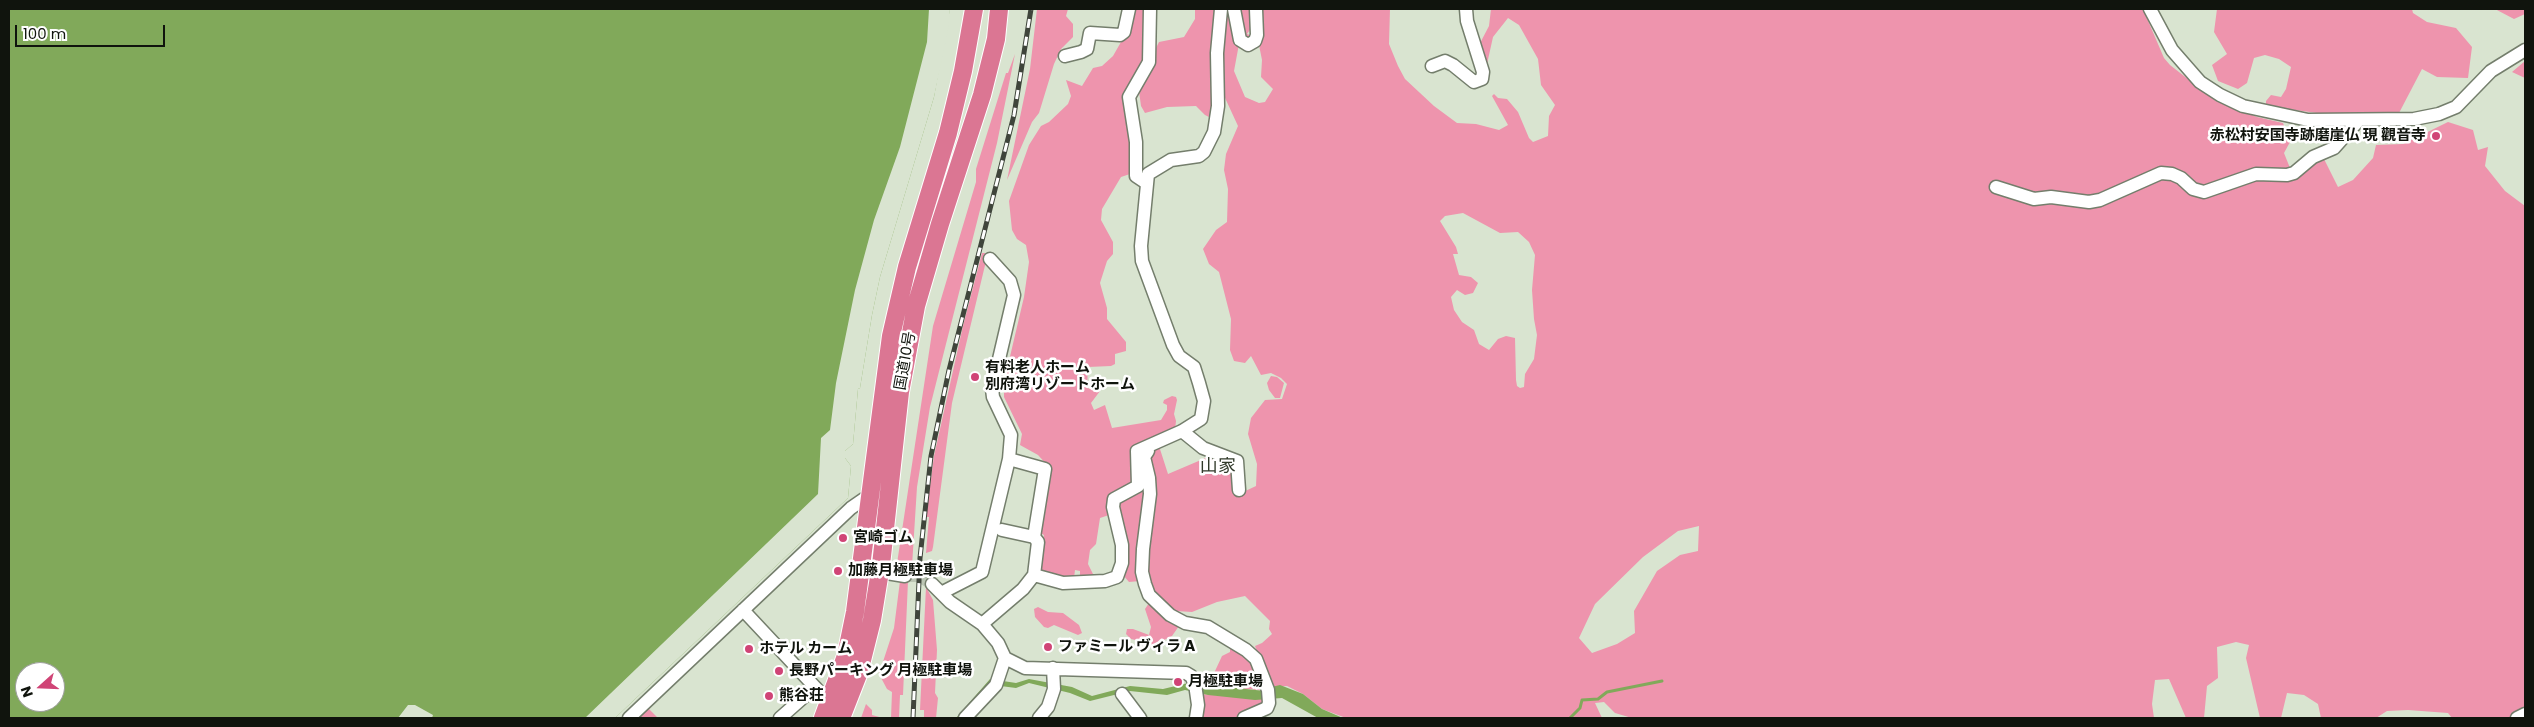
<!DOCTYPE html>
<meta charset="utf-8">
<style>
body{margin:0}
#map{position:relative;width:2534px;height:727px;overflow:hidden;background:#d9e4d0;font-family:Poppins,sans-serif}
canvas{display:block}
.frame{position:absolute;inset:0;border:10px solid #10140d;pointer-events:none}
.north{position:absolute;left:15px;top:662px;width:50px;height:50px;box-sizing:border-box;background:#fff;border:1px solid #9fa19e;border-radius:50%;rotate:250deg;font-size:14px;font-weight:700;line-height:20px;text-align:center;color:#10140d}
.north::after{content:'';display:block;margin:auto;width:18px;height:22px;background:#d04476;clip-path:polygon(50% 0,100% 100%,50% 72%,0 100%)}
.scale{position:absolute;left:15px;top:25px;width:150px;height:22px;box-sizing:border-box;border:2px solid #10140d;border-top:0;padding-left:6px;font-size:15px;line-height:18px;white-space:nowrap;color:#10140d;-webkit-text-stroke:4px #fff;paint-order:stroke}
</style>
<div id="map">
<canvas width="2534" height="727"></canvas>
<div class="frame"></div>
<div class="north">N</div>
<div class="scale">100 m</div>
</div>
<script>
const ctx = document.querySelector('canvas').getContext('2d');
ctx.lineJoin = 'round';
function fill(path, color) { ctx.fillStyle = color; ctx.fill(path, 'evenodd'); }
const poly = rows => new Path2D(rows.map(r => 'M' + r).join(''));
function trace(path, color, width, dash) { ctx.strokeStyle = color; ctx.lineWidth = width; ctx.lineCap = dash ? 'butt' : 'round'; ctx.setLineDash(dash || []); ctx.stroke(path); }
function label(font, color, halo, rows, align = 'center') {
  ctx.font = font + ' Poppins,"Noto Sans JP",sans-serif'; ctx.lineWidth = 5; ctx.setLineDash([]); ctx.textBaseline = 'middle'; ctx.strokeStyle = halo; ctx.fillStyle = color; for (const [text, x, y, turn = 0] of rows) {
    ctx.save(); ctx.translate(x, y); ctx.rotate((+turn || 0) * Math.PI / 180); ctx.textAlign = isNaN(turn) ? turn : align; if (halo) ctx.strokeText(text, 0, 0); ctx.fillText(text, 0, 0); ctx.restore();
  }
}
fill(poly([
 [1037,9,1068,9,1066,16,1073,24,1073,37,1061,49,1054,64,1039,113,1032,122,1007,180,1030,69],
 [1132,9,1147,9,1146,62,1131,85,1133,173,1121,177,1102,209,1101,220,1113,242,1113,254,1107,261,1100,283,1107,308,1107,319,1126,342,1126,351,1115,354,1115,364,1111,366,1088,367,1087,388,1100,391,1091,403,1094,410,1105,405,1112,428,1161,420,1167,410,1167,405,1163,403,1164,400,1172,396,1176,397,1177,400,1174,414,1176,421,1175,430,1161,438,1135,483,1108,495,1109,515,1100,518,1096,544,1090,550,1088,564,1093,574,1112,576,1080,578,1080,571,1075,570,1074,578,1042,572,1038,566,1044,535,1040,533,1049,467,1038,455,1020,445,1022,434,1004,397,1004,382,1024,297,1029,262,1026,245,1017,239,1012,230,1009,201,1029,145,1041,126,1049,122,1068,104,1071,96,1066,80,1082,86,1093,68,1102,66,1113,56,1125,35],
 [1195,9,1217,9,1213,119,1205,115,1196,106,1167,107,1145,113,1141,106,1138,84,1159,42,1184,37,1195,19],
 [1223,9,1232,9,1239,44,1234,71,1245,97,1259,103,1265,102,1273,89,1261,77,1262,60,1258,40,1259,9,1390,9,1389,44,1398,66,1405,79,1434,106,1457,123,1476,124,1499,130,1508,125,1492,96,1494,94,1498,98,1507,99,1518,112,1529,138,1533,142,1548,136,1549,116,1555,105,1541,85,1538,59,1519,25,1508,18,1493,37,1487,64,1478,47,1489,26,1491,9,2143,9,2164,58,2170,65,2216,101,2257,117,2283,123,2290,142,2284,153,2290,168,2322,155,2338,187,2353,180,2373,158,2376,145,2403,144,2448,122,2473,130,2478,150,2488,147,2485,166,2505,191,2525,206,2525,718,2452,718,2448,713,2408,710,2387,711,2376,718,2321,718,2318,704,2304,695,2287,693,2281,718,2260,718,2246,658,2249,645,2236,642,2217,647,2218,678,2207,686,2204,718,2186,718,2169,679,2155,680,2152,704,2154,718,1632,718,1615,713,1604,702,1595,703,1602,718,1346,718,1322,709,1303,694,1287,686,1271,687,1255,646,1262,643,1272,634,1269,629,1270,621,1245,596,1217,602,1192,612,1176,611,1156,597,1148,578,1149,455,1159,446,1168,474,1215,454,1232,461,1239,494,1256,486,1257,464,1248,434,1251,418,1265,400,1282,399,1287,384,1281,378,1271,373,1261,375,1251,356,1245,363,1234,361,1230,350,1231,319,1219,272,1209,264,1203,249,1216,230,1227,222,1228,189,1224,170,1226,154,1238,126,1220,87],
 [1463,213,1500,233,1518,232,1529,242,1535,255,1532,290,1534,319,1537,335,1534,359,1525,374,1524,387,1520,388,1517,386,1516,380,1515,338,1506,336,1498,339,1489,350,1479,344,1474,330,1462,322,1454,310,1451,297,1457,290,1465,295,1473,293,1478,283,1471,277,1459,275,1453,254,1458,254,1456,247,1440,221,1445,216],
 [1699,526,1698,551,1680,555,1657,571,1634,611,1635,633,1617,644,1592,653,1579,638,1595,604,1643,557,1678,531],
 [1236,9,1254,9,1252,27,1247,34,1253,36,1245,42],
 [2217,9,2412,9,2413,13,2427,22,2456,28,2472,47,2468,78,2437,77,2422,69,2399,113,2317,113,2266,106,2266,101,2271,95,2281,97,2286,89,2291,67,2279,59,2265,55,2254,58,2247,83,2238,89,2218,81,2212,65,2227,54,2214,32],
 [2495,9,2525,9,2525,14,2514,19],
 [1015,54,997,143,930,407,917,487,912,566,909,566,909,572,896,570,933,326,976,182,976,169,1006,73,1008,73],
 [2525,61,2525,78,2512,72],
 [982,253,985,253,987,257,952,403,933,547,932,551,926,553,929,517,926,517,934,456,963,326],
 [1271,376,1277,377,1284,383,1280,398,1275,398,1269,390,1267,383],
 [1145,482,1140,581,1129,582,1123,575,1119,499],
 [900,581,908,581,903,695,900,695,899,718,891,718,892,692,887,689,879,674,894,628],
 [926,587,933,600,937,650,935,693,938,698,936,718,924,718,924,710,920,710],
 [1151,600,1179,626,1172,636,1164,640,1159,652,1151,648,1149,643,1131,639,1126,634,1127,629,1133,629,1149,635,1151,627,1145,609],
 [1038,607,1048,612,1063,613,1079,625,1082,633,1078,635,1054,625,1048,628,1044,627,1035,617,1034,609],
 [1230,646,1255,664,1265,691,1209,684,1222,656,1230,652],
 [1201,694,1267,699,1267,700,1238,718,1199,718],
 [866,704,872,710,872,715,883,718,861,718],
 [646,706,658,718,634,718]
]), '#ee94ad');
fill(poly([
 [9,9,950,9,934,97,880,277,872,315,860,388,858,389,853,444,845,451,845,458,851,466,848,498,615,718,9,718],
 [25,672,55,672,55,702,25,702],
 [990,679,1016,683,1029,679,1072,687,1092,696,1130,686,1163,689,1188,683,1265,691,1271,687,1280,685,1303,694,1322,709,1343,718,1318,718,1282,698,1255,700,1208,695,1185,690,1167,695,1130,691,1090,701,1070,693,1029,683,1016,688,993,685,961,718,956,718]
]), '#81a95a');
fill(poly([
 [929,9,950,9,948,30,934,97,880,277,872,315,860,388,858,389,853,444,845,451,845,458,851,466,848,498,615,718,585,718,818,494,821,438,830,430,836,383,855,290,874,220,900,147,927,42],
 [408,705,415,705,433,715,432,718,398,718]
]), '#d9e4d0');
trace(poly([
 [1570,718,1580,708,1582,700,1598,699,1607,692,1662,681]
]), '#81a95a', 3);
trace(poly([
 [905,576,919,576,932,584]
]), '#bbc5b3', 12, [12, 6]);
const minor = poly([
 [1234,9,1240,40,1248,45,1255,41,1257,35,1256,9],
 [2150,9,2172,50,2200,82,2220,95,2243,106,2308,120,2414,119,2439,114,2456,107,2491,71,2525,50],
 [1065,56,1081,52,1087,49,1090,33,1120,35,1124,32,1129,9],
 [1432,66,1445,61,1453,65,1474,82,1482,79,1483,72,1467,21,1466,9],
 [1145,182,1136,176,1136,142,1129,97,1149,62,1150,9],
 [1996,187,2034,199,2051,197,2089,202,2100,200,2161,173,2172,174,2181,178,2193,189,2204,192,2256,174,2287,175,2294,173,2313,157,2334,148,2359,120],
 [1182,431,1203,448,1237,461,1239,490],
 [1148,451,1144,457,1149,478,1150,494,1143,549,1142,572,1145,584,1149,595,1170,615,1185,623,1208,627,1246,650,1256,659,1268,690,1269,703,1267,708,1244,718],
 [1009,459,1045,469,1034,537,1038,542,1034,575],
 [1002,530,1034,537],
 [862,569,905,576],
 [932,584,950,602,982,624,1023,589,1034,575,1063,583,1105,581,1117,577,1122,563,1122,545,1113,507,1114,499,1138,486,1137,451,1182,431,1201,419,1204,401,1199,383,1194,367,1179,356,1173,345,1142,261,1141,246,1148,174,1171,160,1199,156,1204,152,1214,132,1218,106,1217,53,1221,9],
 [941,593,982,572,1009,459,1011,435,993,397,992,389,1014,295,1010,281,990,259],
 [743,610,815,687],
 [1005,658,1025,668,1186,673,1191,676,1195,684,1198,705,1196,718],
 [1122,694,1140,718],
 [629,718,851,508,864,499,871,498],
 [780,718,815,687,834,708],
 [965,718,996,685,1005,658,998,643,982,624],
 [1039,718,1048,707,1054,689,1053,668],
 [2517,718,2525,714]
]);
const highway = poly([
 [823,718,846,656,855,612,891,336,907,267,948,133,963,71,974,9],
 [841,718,859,672,872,620,881,565,900,392,916,306,940,224,982,95,996,39,999,9]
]);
trace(minor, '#747e6c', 15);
trace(highway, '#fff', 20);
trace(minor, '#fff', 12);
trace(highway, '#db7693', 18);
const rail = poly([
 [913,718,920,558,931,456,949,370,1014,115,1031,9]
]);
trace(rail, '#3f453b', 5);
trace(rail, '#fff', 3, [9]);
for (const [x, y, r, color] of [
 [2436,136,5,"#d04476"],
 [975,377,5,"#d04476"],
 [843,538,5,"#d04476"],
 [838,571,5,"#d04476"],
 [1048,647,5,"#d04476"],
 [749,649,5,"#d04476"],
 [779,671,5,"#d04476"],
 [1178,682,5,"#d04476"],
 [769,696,5,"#d04476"]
]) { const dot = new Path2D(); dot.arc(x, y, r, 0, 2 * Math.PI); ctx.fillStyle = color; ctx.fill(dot); trace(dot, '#fff', 2); }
label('bold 15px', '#10140d', '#fff', [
 ["赤松村安国寺跡磨崖仏 現 觀音寺",2426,136,"right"],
 ["有料老人ホーム",985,368],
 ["別府湾リゾートホーム",985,385],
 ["宮崎ゴム",853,538],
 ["加藤月極駐車場",848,571],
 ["ファミール ヴィラ A",1058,647],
 ["ホテル カーム",759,649],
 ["長野パーキング 月極駐車場",789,671],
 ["月極駐車場",1188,682],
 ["熊谷荘",779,696]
], 'left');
label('15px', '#10140d', '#fff', [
 ["国道10号",906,361,-80]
]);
label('18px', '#313a2a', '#fff', [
 ["山家",1218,467]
]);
</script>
